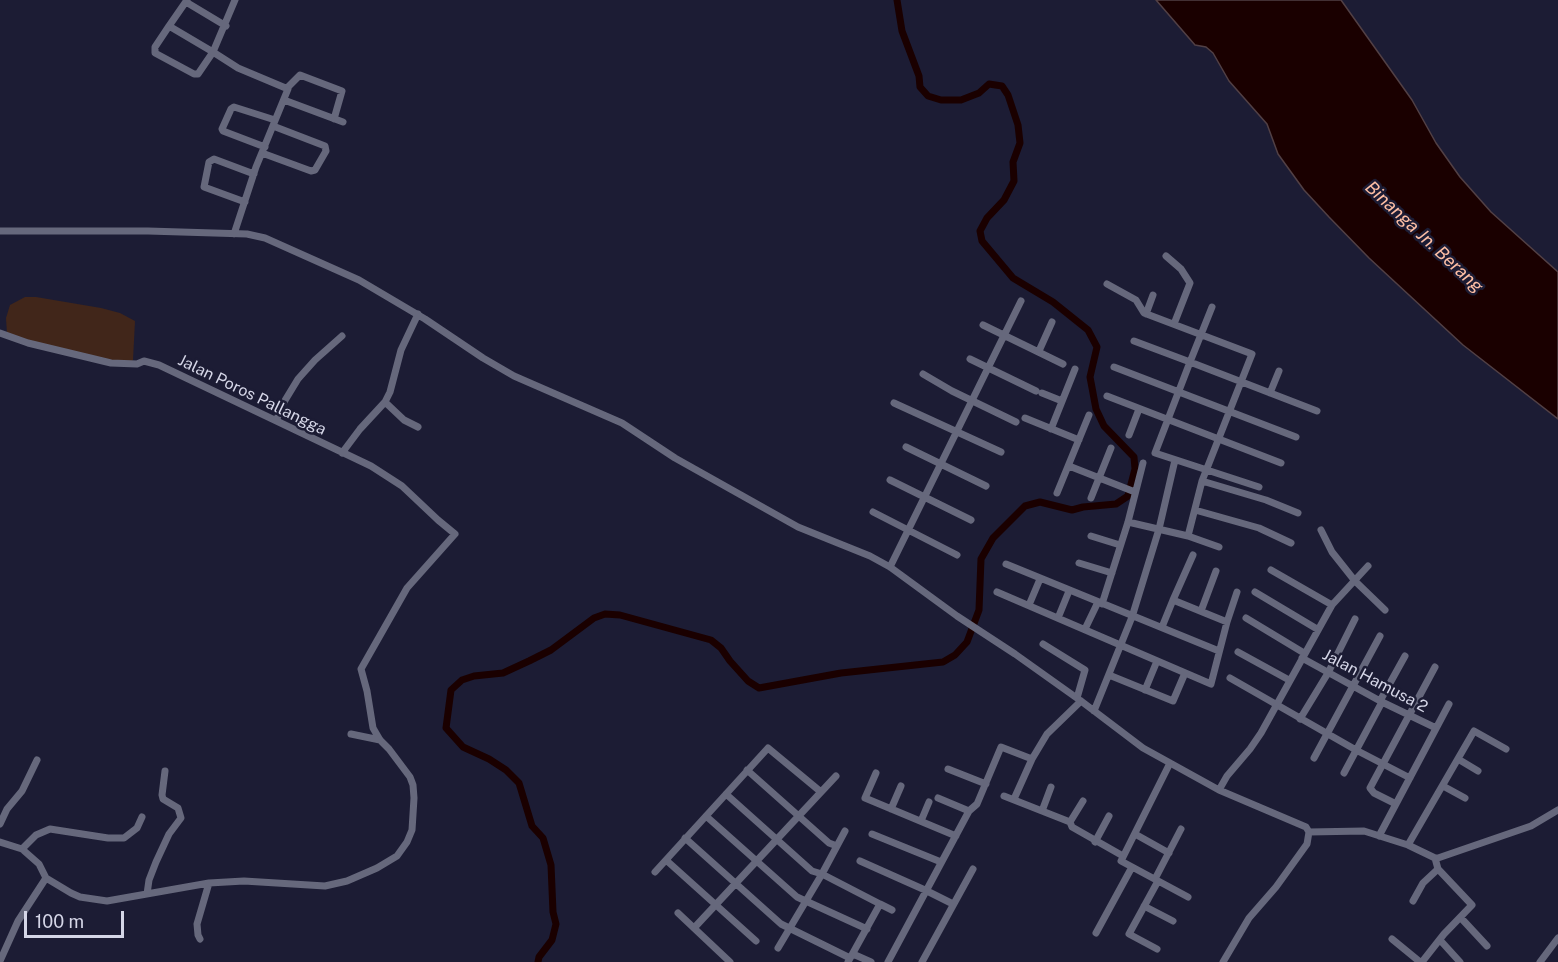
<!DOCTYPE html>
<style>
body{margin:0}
#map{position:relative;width:1558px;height:962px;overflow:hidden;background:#1c1c34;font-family:"Public Sans",sans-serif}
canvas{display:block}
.scale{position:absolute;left:24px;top:911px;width:100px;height:27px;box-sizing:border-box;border:3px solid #d5d6e7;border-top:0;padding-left:8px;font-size:18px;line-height:21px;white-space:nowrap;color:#d5d6e7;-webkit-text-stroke:4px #1c1c34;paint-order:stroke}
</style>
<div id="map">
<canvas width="1558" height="962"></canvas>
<div class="scale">100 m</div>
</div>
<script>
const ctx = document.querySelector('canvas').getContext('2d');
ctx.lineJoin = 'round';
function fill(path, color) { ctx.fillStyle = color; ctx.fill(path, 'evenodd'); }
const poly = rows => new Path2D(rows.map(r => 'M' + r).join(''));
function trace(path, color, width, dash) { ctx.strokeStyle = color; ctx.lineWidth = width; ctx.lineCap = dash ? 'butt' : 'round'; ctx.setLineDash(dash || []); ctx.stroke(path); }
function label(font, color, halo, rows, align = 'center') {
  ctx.font = font + ' "Public Sans",sans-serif'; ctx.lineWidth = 5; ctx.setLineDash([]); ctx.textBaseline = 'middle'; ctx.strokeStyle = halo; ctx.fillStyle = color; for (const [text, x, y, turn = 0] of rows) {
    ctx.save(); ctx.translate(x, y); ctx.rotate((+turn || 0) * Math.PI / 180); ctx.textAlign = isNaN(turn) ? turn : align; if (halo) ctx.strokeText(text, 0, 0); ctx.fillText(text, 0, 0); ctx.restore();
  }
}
fill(poly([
 [25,297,36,297,101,308,120,313,135,321,133,360,131,362,116,361,46,347,7,334,6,318,10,305]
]), '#41261a');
const water = poly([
 [1156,0,1341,0,1412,100,1436,143,1460,177,1491,212,1558,272,1558,419,1463,345,1369,258,1329,217,1304,190,1278,154,1267,124,1229,81,1213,53,1206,47,1195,45,1156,0]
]);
fill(water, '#1a0000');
trace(water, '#524045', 1.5);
trace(poly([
 [538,962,539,957,552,940,556,924,553,912,551,865,543,838,532,826,519,783,506,770,489,759,463,747,446,728,451,690,462,680,474,676,503,673,529,661,551,650,594,618,605,614,620,615,711,640,721,648,730,661,748,681,759,688,841,673,943,662,955,655,967,642,979,610,981,559,993,538,1025,506,1040,502,1072,510,1083,507,1116,504,1128,496,1135,469,1134,457,1104,426,1096,409,1090,377,1097,347,1088,330,1053,302,1013,278,982,241,980,231,987,218,1004,200,1014,181,1013,162,1020,143,1018,125,1008,95,1002,86,989,84,979,93,961,100,941,100,928,96,920,87,919,76,902,31,897,0]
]), '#1a0000', 7);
trace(poly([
 [186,2,226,26],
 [169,26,213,52,198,74,194,74,155,53,155,47,169,26],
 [169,26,187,0],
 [287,88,300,75,342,91,334,119],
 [284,100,343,122],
 [265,147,223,131,222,129,231,109,234,107,275,120],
 [262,153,311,171,315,170,326,151,325,146,273,126],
 [245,202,204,187,209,162,214,159,254,174],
 [0,231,148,231,247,234,265,238,359,280,425,319,483,358,514,376,622,423,675,458,798,527,870,556,890,567,957,616,1015,654,1081,701,1143,748,1219,790,1306,827,1309,832,1307,844,1276,887,1249,918,1223,962],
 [234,234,256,167,288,89,238,68,213,52,235,0],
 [1166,256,1181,269,1190,283,1174,324],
 [1107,284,1136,300,1144,313,1252,354,1202,481,1188,536],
 [1146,314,1153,295],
 [983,325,1063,364],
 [0,333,28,343,111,363,137,364,144,361,159,365,371,466,402,486,438,520,455,534,407,588,361,669,367,691,373,728,380,740,389,749,410,777,413,785,414,798,412,830,407,842,397,856,377,868,347,881,325,886,244,881,209,883,107,901,80,897,71,893,46,878,39,864,22,849,0,842],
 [1134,341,1190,362,1212,307],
 [1039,351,1052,322],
 [970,359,1036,391],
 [1114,367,1296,437],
 [923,374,952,391,1016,422],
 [1042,393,1062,401],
 [1270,393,1279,371],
 [1107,396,1281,463],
 [385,402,404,420,418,427],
 [894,403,1001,452],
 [1025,418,1079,440],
 [277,419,281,407,298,379,315,360,342,336],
 [1051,429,1075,369],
 [1129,435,1139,409],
 [906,447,986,486],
 [342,453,360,429,385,402,390,392,401,350,418,314],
 [1069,466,1135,492],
 [890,480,971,520],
 [1202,481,1266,500,1298,513],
 [1259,487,1155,453,1190,362,1317,411],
 [1057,493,1089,415],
 [1091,498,1111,448],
 [1195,510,1259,528,1291,543],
 [873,512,957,555],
 [1128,522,1188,536,1219,547],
 [1321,530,1332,552,1355,581,1385,610],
 [1091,536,1120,545],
 [1193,555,1173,600,1227,622],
 [1079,563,1112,573],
 [1006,564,1219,651],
 [890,567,1021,301],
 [1271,570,1332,605],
 [997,592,1211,684,1227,622,1237,592],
 [1255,592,1317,629],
 [1102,604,1128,522,1143,463],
 [1029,605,1040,579],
 [1201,611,1216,571],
 [1058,618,1069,591],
 [1246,618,1304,653],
 [1162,627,1173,600],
 [1085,629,1098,602],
 [1043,644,1085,670,1077,698],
 [1238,652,1289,680],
 [1302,658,1382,702,1436,728],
 [1109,675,1173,701,1185,673],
 [1230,678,1356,750,1410,778],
 [1145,690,1157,661],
 [1380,701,1405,656],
 [1094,711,1132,617,1159,529,1175,460],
 [1300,719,1328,673,1355,619],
 [351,734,380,740],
 [1314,758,1380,636],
 [1458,759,1478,771],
 [1170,763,1121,861,1188,897],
 [948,769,986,784],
 [747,770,829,843,837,846],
 [876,773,865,798,956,836],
 [1344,773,1382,702],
 [1443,786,1465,798],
 [1219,790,1227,776,1250,749,1261,733,1332,605,1368,566],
 [726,794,812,871,822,874,845,831],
 [1004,796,1070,822,1072,827,1123,856],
 [938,798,969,811],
 [1014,799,1032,759,1047,734,1081,701],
 [1396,804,1374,793,1370,788,1435,667],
 [891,809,901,786],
 [1042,811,1051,787],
 [706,816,797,897,867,929],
 [921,821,929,802],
 [1070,822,1083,801],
 [0,824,7,809,22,791,37,760],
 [1309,832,1364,831,1408,845,1435,858,1438,858,1531,826,1558,810],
 [872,834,941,862],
 [1135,834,1169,853],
 [1379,836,1449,704],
 [685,838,781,924,850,958],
 [1095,842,1109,816],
 [1408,845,1474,731,1506,749],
 [22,849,36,835,50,829,108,838,124,838,137,828,142,817],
 [666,860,756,941],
 [860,861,925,890,953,904],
 [655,872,768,748,821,792],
 [1155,879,1181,829],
 [147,894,149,880,156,862,169,834,181,818,178,808,163,799,162,795,165,771],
 [1413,901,1423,883,1438,869],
 [880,904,892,910],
 [1144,906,1173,921],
 [678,913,730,962],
 [1461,918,1487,946],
 [694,928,836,776],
 [1096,933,1132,867],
 [200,939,198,935,197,924,209,883],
 [1392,939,1420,962],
 [1440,940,1460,962],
 [778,948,822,874,880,904,848,962],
 [1157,949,1129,934,1158,881],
 [853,954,871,962],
 [0,961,18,921,46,878],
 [888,962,969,811,977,804,1001,747,1032,759],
 [922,962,973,869],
 [1422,962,1444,934,1472,905,1438,869,1435,858],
 [1540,962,1558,938]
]), '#66687c', 7);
label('16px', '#d5d6e7', '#1c1c34', [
 ["Jalan Poros Pallangga",252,395,26],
 ["Jalan Hamusa 2",1375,681,28]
]);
label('italic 18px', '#fdbea4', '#1c1c34', [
 ["Binanga Jn. Berang",1424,237,43]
]);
</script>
